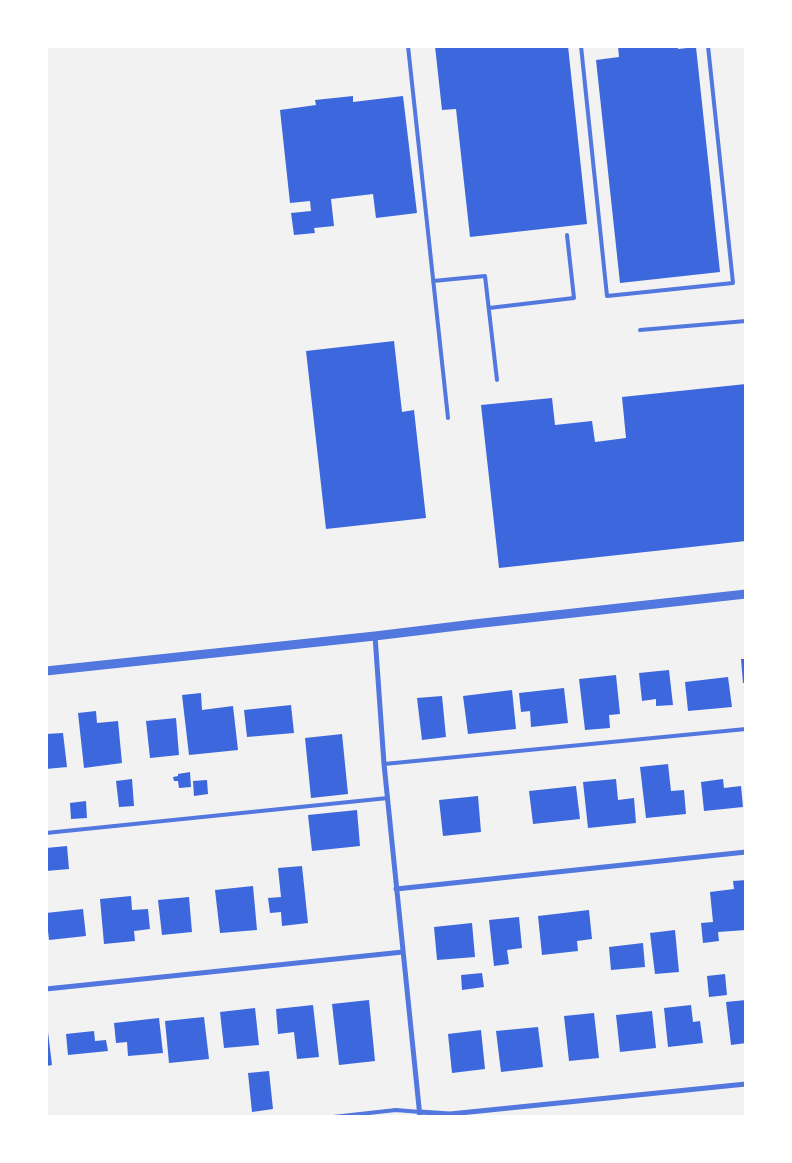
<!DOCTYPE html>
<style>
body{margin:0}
#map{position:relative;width:792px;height:1163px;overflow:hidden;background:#f2f2f2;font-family:"Fira Sans Condensed",sans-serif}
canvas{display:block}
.frame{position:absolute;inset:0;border:48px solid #fff;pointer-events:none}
</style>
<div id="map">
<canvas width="792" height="1163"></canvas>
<div class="frame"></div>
</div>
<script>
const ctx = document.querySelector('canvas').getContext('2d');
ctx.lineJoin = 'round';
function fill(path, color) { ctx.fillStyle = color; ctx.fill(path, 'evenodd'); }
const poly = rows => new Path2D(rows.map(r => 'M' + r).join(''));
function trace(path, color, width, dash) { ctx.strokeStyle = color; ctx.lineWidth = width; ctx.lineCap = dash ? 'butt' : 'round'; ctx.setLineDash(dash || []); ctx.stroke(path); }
fill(poly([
 [435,46,568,46,587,224,470,237,456,109,442,110],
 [618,46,678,46,678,49,696,47,720,272,620,283,596,60,619,57],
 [353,96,353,102,403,96,417,213,376,218,373,194,331,199,334,226,314,228,315,233,294,235,291,213,311,211,310,201,290,203,280,110,316,105,315,100],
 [394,341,402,412,414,410,426,518,326,529,306,351],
 [746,384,746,541,499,568,481,405,552,398,555,425,592,421,595,442,626,438,622,397],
 [741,659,746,659,746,683,743,683],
 [669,670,673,705,656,706,656,699,642,701,639,673],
 [616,675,620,714,609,715,610,728,585,730,579,679],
 [728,677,732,707,688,711,685,682],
 [564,688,568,723,531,727,530,711,521,712,519,693],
 [512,690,516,729,468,734,463,696],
 [201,693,202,710,233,706,238,750,189,755,182,695],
 [442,696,446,737,422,740,417,698],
 [291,705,294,733,247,737,244,710],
 [96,711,97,723,118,721,122,763,84,768,78,713],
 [176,718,179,755,150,758,146,721],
 [63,733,67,767,46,769,46,734],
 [342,734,348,794,311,798,305,738],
 [668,764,671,791,684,790,686,814,646,818,640,767],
 [190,772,191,787,179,788,178,781,174,781,173,777,178,776,178,774],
 [132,779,134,806,119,807,116,781],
 [616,779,618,800,634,798,636,823,588,828,583,782],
 [723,779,724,788,741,786,743,807,704,811,701,782],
 [207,780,208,794,194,796,193,781],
 [576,786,580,819,533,824,529,791],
 [478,796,481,832,443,836,439,800],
 [86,801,87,818,71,819,70,803],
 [357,810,360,846,312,851,308,815],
 [67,846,69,869,46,871,46,848],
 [302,866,308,923,282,926,281,912,270,913,268,898,281,897,278,868],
 [746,880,746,930,718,932,719,941,703,943,701,923,713,922,710,892,734,889,733,881],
 [253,886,257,930,220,933,215,890],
 [131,896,132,910,148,909,150,929,134,931,135,941,104,944,100,899],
 [189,897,192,932,162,935,158,900],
 [83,909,86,936,49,940,46,913],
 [589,910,592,939,577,941,578,951,542,955,538,916],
 [519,917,522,948,507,950,509,964,494,966,489,920],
 [472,923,475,957,437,960,434,927],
 [675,930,679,972,655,974,650,933],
 [643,943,645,967,611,970,609,947],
 [482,973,484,987,462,990,461,975],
 [725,974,727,995,709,997,707,976],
 [369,1000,375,1061,339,1065,332,1004],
 [746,1000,746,1043,731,1045,726,1002],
 [313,1005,319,1057,297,1059,294,1032,278,1034,276,1009],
 [691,1005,693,1022,700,1021,703,1043,668,1047,664,1008],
 [255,1008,259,1045,224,1048,220,1012],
 [652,1011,656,1048,620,1052,616,1015],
 [594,1013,599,1058,569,1061,564,1016],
 [204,1017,209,1059,169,1063,165,1021],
 [159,1018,163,1053,128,1056,127,1042,116,1043,114,1023],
 [538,1027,543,1067,501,1072,496,1031],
 [481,1030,485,1069,452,1073,448,1034],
 [94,1031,95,1041,106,1040,108,1051,68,1055,66,1034],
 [46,1032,48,1032,52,1065,46,1066],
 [269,1071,273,1109,252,1112,248,1073]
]), '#3d67dc');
trace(poly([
 [408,46,448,418],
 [581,46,607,296,733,283,708,46],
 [433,281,485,276,497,380],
 [489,308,574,298,567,235],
 [640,330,746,321],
 [384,764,746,729],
 [46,833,388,798],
 [333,1117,396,1110,420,1112]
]), '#5277de', 4);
trace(poly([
 [375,636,384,764,420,1117],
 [396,889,746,852],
 [46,989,403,952],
 [420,1112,450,1114,746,1084]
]), '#5277de', 5);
trace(poly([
 [46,671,375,636,474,624,746,594]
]), '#5277de', 9);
</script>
